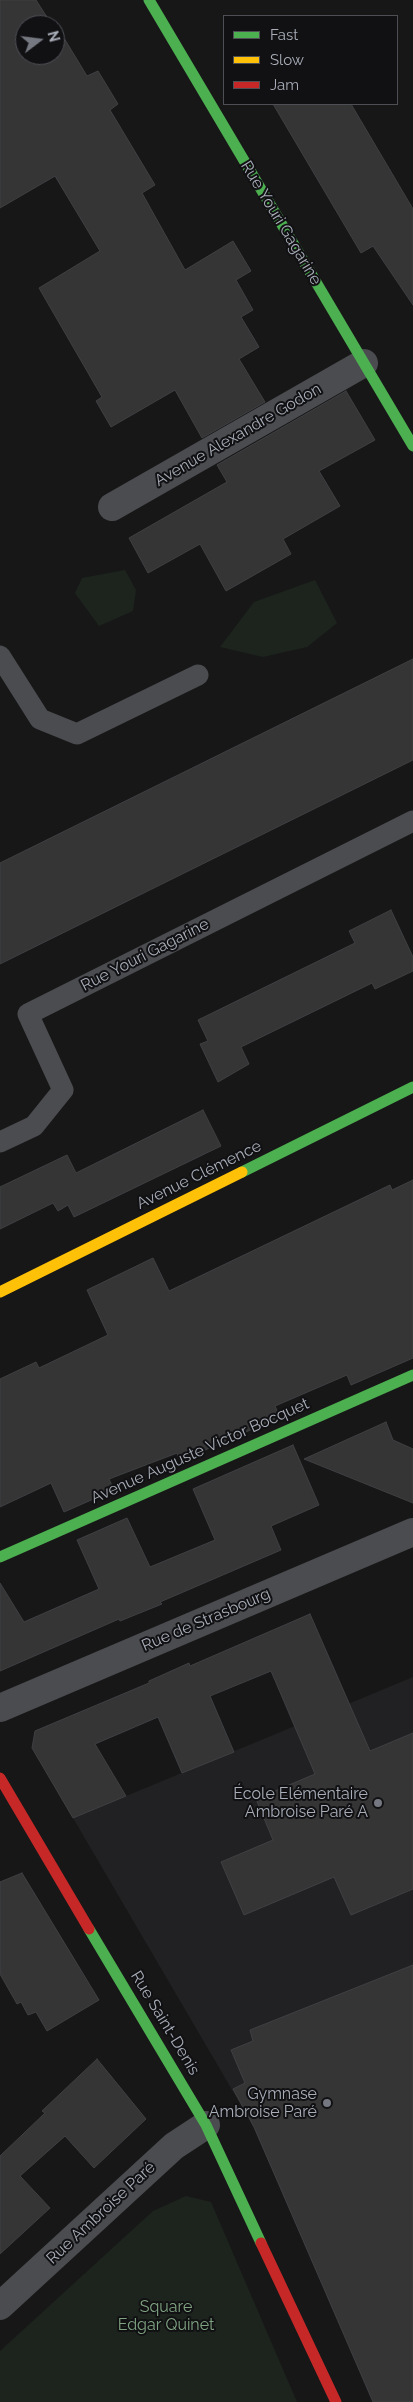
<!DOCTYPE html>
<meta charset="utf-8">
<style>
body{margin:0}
#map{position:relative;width:413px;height:2402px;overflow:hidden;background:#171717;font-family:Raleway,sans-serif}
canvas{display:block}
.legend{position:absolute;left:223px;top:15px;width:175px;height:90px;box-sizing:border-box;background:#111113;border:1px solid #4d4f55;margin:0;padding:6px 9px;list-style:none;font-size:15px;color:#a8adb8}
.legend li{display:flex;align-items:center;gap:10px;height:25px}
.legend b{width:25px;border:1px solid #4d4f55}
.north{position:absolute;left:15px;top:15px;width:50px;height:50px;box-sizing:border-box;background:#111113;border:1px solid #4d4f55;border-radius:50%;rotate:75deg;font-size:14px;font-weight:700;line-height:20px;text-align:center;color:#a8adb8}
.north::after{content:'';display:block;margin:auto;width:18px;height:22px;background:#757880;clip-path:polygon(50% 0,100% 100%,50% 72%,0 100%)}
</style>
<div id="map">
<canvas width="413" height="2402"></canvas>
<ul class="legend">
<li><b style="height:6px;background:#4caf50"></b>Fast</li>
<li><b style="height:6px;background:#ffc107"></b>Slow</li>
<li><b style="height:6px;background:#c62828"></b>Jam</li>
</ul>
<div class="north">N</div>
</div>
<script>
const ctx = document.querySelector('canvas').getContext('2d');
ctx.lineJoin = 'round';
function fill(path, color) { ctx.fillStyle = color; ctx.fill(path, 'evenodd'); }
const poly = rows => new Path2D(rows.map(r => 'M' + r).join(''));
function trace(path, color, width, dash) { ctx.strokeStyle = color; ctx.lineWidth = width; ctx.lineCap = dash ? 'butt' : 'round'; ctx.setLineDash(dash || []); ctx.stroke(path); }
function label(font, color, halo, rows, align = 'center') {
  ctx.font = font + ' Raleway,sans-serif'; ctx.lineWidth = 4; ctx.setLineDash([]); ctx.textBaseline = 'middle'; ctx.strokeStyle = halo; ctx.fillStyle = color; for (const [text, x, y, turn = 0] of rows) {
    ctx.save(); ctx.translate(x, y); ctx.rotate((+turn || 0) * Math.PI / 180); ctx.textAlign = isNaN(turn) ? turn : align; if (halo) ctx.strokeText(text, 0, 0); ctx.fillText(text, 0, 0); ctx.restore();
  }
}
fill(poly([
 [413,1677,413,2237,319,2277,252,2124,73,1818]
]), '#212123');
fill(poly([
 [125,570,136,590,133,611,99,626,75,593,82,578],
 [315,580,337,623,307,647,263,657,220,647,254,602],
 [186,2196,211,2202,297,2402,0,2402,0,2351,153,2211]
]), '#1d241e');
const building = poly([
 [0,0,36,0,52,25,25,25,25,55,55,55,55,30,61,39,64,38,87,76,98,71,118,104,110,110,155,185,142,193,185,270,233,241,251,271,236,280,253,310,241,317,259,347,239,359,265,402,202,438,175,390,111,427,96,401,102,397,39,288,100,251,55,176,0,208,0,0],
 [273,104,351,104,413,209,413,305,373,246,361,253,273,104],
 [346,391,375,440,319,471,340,506,283,539,291,554,226,591,200,544,148,573,129,538,227,482,217,465,346,391],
 [413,659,413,760,0,964,0,863,413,659],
 [391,910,413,957,413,971,375,989,372,983,241,1047,249,1064,218,1082,200,1044,208,1041,198,1020,355,943,349,931,391,910],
 [203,1110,221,1146,74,1217,68,1205,58,1211,53,1203,0,1229,0,1187,67,1155,76,1173,203,1110],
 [413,1180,413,1358,351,1385,347,1375,275,1406,280,1417,180,1461,177,1453,109,1479,114,1490,64,1512,51,1483,0,1507,0,1379,36,1362,39,1368,108,1335,87,1290,153,1258,169,1291,390,1185,392,1190,413,1180],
 [386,1422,393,1440,413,1449,413,1503,304,1459,386,1422],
 [293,1445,319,1505,271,1526,281,1550,160,1602,162,1604,120,1621,119,1619,0,1671,0,1583,24,1622,99,1589,77,1540,127,1518,150,1567,215,1540,193,1489,293,1445],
 [310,1614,370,1751,413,1733,413,1889,351,1915,334,1877,244,1915,221,1862,273,1840,256,1799,315,1774,271,1671,210,1696,234,1752,182,1773,158,1717,95,1744,126,1796,73,1818,32,1748,35,1731,149,1683,149,1681,189,1663,190,1666,310,1614],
 [22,1873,99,2000,47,2031,36,2012,28,2015,21,2002,17,2004,0,1974,0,1882,22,1873],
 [413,1965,413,2402,373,2402,254,2127,233,2089,245,2083,231,2050,253,2041,250,2030,413,1965],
 [97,2059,146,2119,94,2168,65,2136,20,2176,50,2208,0,2254,0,2156,45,2113,42,2111,97,2059]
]);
fill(building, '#353536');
trace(building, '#3f4043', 1);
trace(poly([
 [0,656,40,719,77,734,198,675],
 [0,1142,34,1126,63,1090,28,1014,413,821]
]), '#4b4c50', 21);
trace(poly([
 [112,507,364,363],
 [0,1708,413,1532],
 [0,2306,174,2146,206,2125]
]), '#4b4c50', 28);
trace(poly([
 [149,0,413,446],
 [242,1172,413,1087],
 [0,1557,413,1375],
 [89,1929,206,2125,261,2243]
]), '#4caf50', 11);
trace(poly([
 [0,1292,242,1172]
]), '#ffc107', 11);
trace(poly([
 [0,1778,89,1929],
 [261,2243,336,2402]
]), '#c62828', 11);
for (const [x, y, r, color] of [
 [378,1803,5,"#757880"],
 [327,2103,5,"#757880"]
]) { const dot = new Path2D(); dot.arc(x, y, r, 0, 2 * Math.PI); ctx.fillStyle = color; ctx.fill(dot); trace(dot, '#111113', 2); }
label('16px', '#a8adb8', '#111113', [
 ["Rue Youri Gagarine",281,223,59],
 ["Avenue Alexandre Godon",238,435,-30],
 ["Rue Youri Gagarine",145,955,-27],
 ["Avenue Clémence",199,1175,-26],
 ["Avenue Auguste Victor Bocquet",200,1451,-24],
 ["Rue de Strasbourg",206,1620,-23],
 ["Rue Saint-Denis",165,2023,59],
 ["Rue Ambroise Paré",101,2213,-43]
]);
label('16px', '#a8adb8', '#111113', [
 ["École Elémentaire",368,1794],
 ["Ambroise Paré A",368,1812],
 ["Gymnase",317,2094],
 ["Ambroise Paré",317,2112]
], 'right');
label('16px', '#7fa381', '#111113', [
 ["Square",166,2307],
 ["Edgar Quinet",166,2325]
]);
</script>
